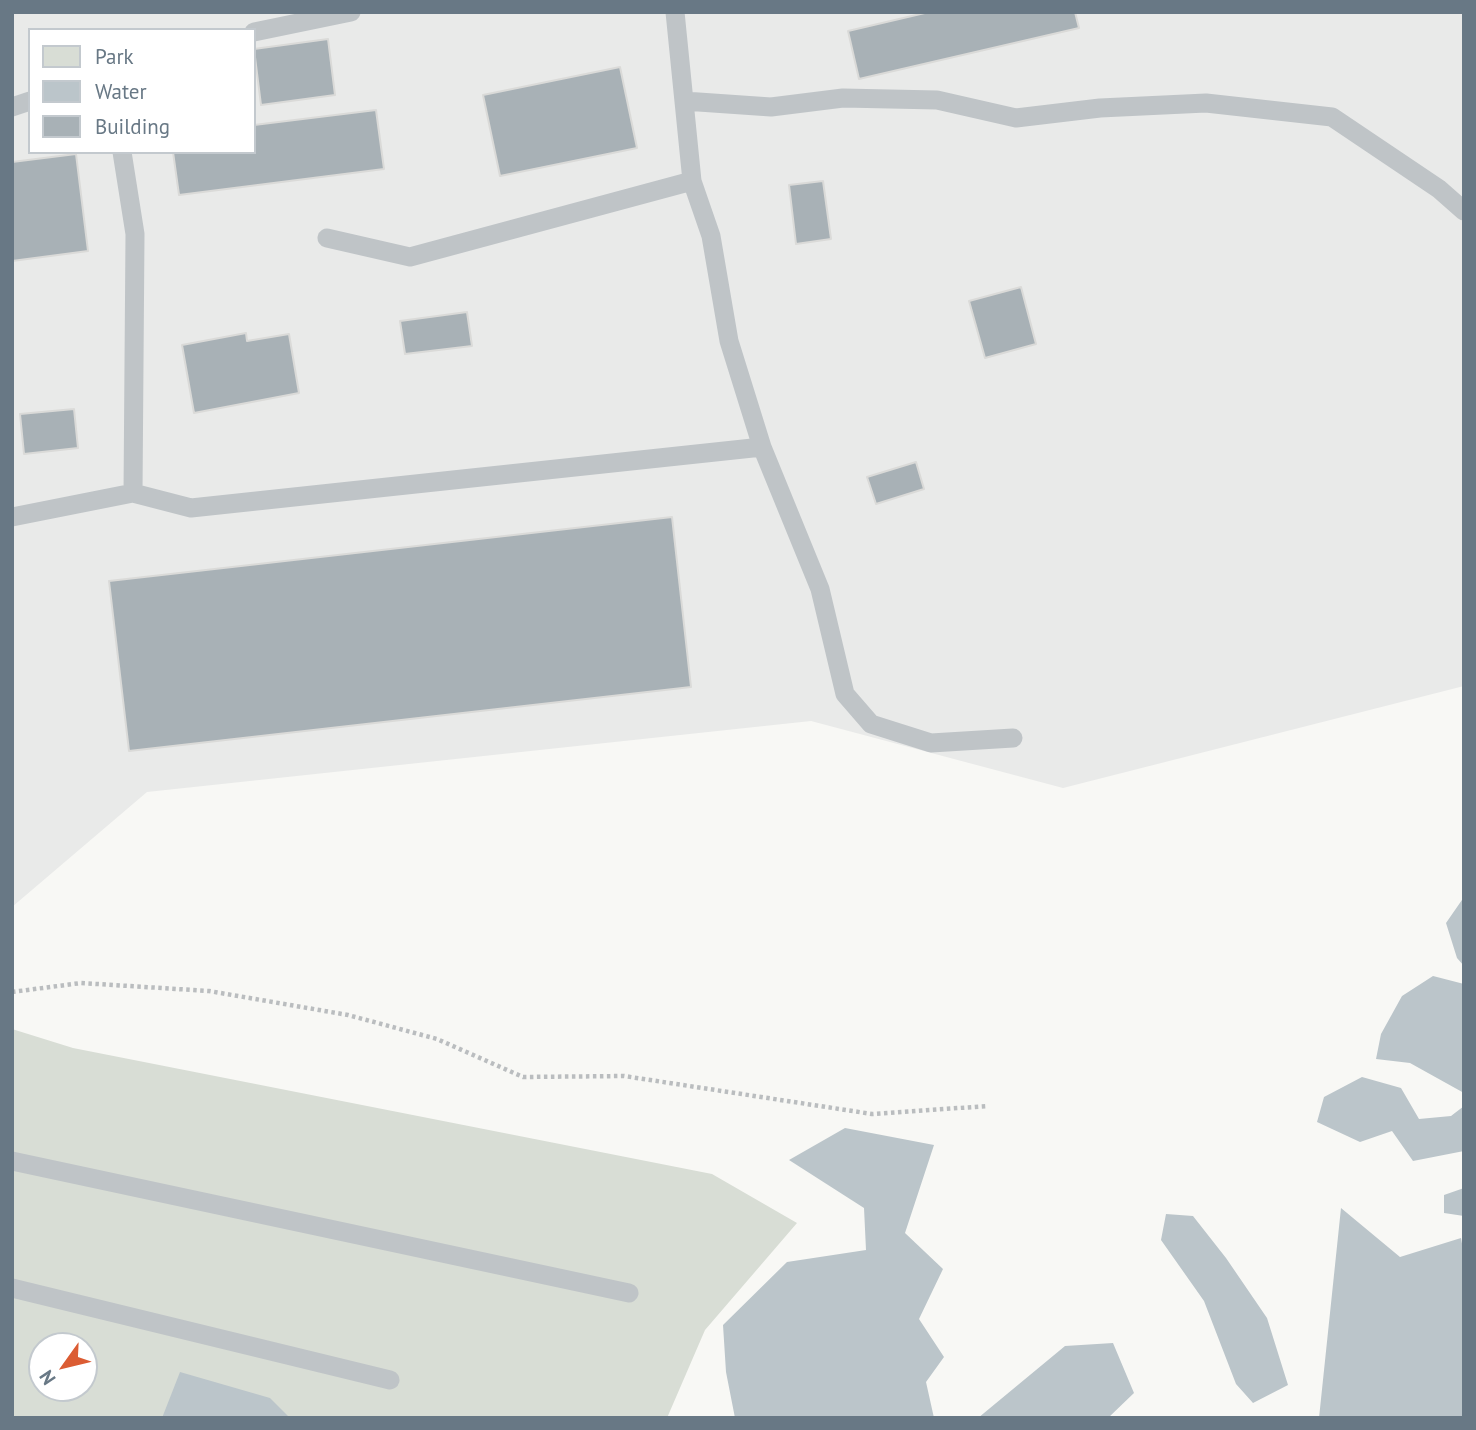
<!DOCTYPE html>
<style>
body{margin:0}
#map{position:relative;width:1476px;height:1430px;overflow:hidden;background:#f8f8f5;font-family:"PT Sans",sans-serif}
canvas{display:block}
.frame{position:absolute;inset:0;border:14px solid #687885;pointer-events:none}
.legend{position:absolute;left:28px;top:28px;width:228px;height:126px;box-sizing:border-box;background:#fff;border:2px solid #c3c9ce;margin:0;padding:9px 12px;list-style:none;font-size:21px;color:#687885}
.legend li{display:flex;align-items:center;gap:14px;height:35px}
.legend b{width:35px;border:2px solid #c3c9ce}
.north{position:absolute;left:28px;top:1332px;width:70px;height:70px;box-sizing:border-box;background:#fff;border:2px solid #c3c9ce;border-radius:50%;rotate:236deg;font-size:19px;font-weight:700;line-height:28px;text-align:center;color:#687885}
.north::after{content:'';display:block;margin:auto;width:24px;height:32px;background:#db5c33;clip-path:polygon(50% 0,100% 100%,50% 72%,0 100%)}
</style>
<div id="map">
<canvas width="1476" height="1430"></canvas>
<div class="frame"></div>
<ul class="legend">
<li><b style="height:19px;background:#d8ddd5"></b>Park</li>
<li><b style="height:19px;background:#bbc5ca"></b>Water</li>
<li><b style="height:19px;background:#a8b1b6"></b>Building</li>
</ul>
<div class="north">N</div>
</div>
<script>
const ctx = document.querySelector('canvas').getContext('2d');
ctx.lineJoin = 'round';
function fill(path, color) { ctx.fillStyle = color; ctx.fill(path, 'evenodd'); }
const poly = rows => new Path2D(rows.map(r => 'M' + r).join(''));
function trace(path, color, width, dash) { ctx.strokeStyle = color; ctx.lineWidth = width; ctx.lineCap = dash ? 'butt' : 'round'; ctx.setLineDash(dash || []); ctx.stroke(path); }
fill(poly([
 [12,12,1464,12,1464,686,1063,788,811,721,147,792,12,907],
 [30,30,254,30,254,152,30,152]
]), '#e9eae9');
fill(poly([
 [12,1029,73,1048,712,1174,797,1223,705,1330,667,1418,12,1418],
 [42,1346,84,1346,84,1388,42,1388]
]), '#d8ddd5');
fill(poly([
 [1464,897,1464,966,1457,958,1446,923],
 [1433,976,1464,984,1464,1093,1410,1063,1376,1059,1381,1034,1402,996],
 [1362,1077,1401,1088,1419,1119,1451,1116,1464,1106,1464,1151,1413,1161,1392,1131,1360,1142,1317,1122,1324,1097],
 [845,1128,934,1145,905,1233,943,1269,919,1319,944,1357,926,1382,934,1418,735,1418,726,1372,723,1325,787,1262,866,1250,864,1208,789,1160],
 [1464,1188,1464,1216,1444,1213,1444,1195],
 [1341,1208,1400,1257,1461,1238,1464,1255,1464,1418,1319,1418],
 [1166,1214,1193,1216,1226,1258,1267,1318,1288,1385,1253,1403,1236,1384,1204,1301,1161,1240],
 [1113,1343,1134,1393,1108,1418,978,1418,1065,1346],
 [180,1372,270,1398,290,1418,162,1418]
]), '#bbc5ca');
const building = poly([
 [929,12,1075,12,1079,28,859,79,848,31,929,12],
 [328,39,335,95,261,105,254,49,328,39],
 [620,67,637,148,500,176,483,95,620,67],
 [376,110,384,169,179,195,173,152,254,152,254,125,376,110],
 [76,154,88,251,12,261,12,162,76,154],
 [823,181,831,239,796,244,789,185,823,181],
 [1021,287,1036,344,985,358,969,301,1021,287],
 [467,312,472,346,405,354,400,321,467,312],
 [246,333,247,341,289,334,299,393,194,413,182,345,246,333],
 [74,409,78,448,24,454,20,414,74,409],
 [916,462,924,489,876,504,867,477,916,462],
 [672,517,691,687,129,751,109,581,672,517]
]);
fill(building, '#a8b1b6');
trace(building, '#dadad8', 2);
trace(poly([
 [12,992,81,983,209,991,348,1015,437,1039,523,1077,624,1076,872,1114,988,1106]
]), '#babdbf', 4.5, [3.5, 3.5]);
trace(poly([
 [675,12,692,181],
 [254,32,351,12],
 [684,101,771,107,843,98,937,100,1016,118,1100,108,1206,103,1332,117,1439,189,1464,211],
 [12,107,30,101],
 [762,447,820,589,845,694,871,724,931,743,1013,738],
 [133,493,191,508,762,447,729,341,711,236,692,181,410,257,327,238],
 [12,517,133,493,135,234,122,152],
 [12,1161,629,1293],
 [12,1288,390,1380]
]), '#bfc4c7', 19);
</script>
